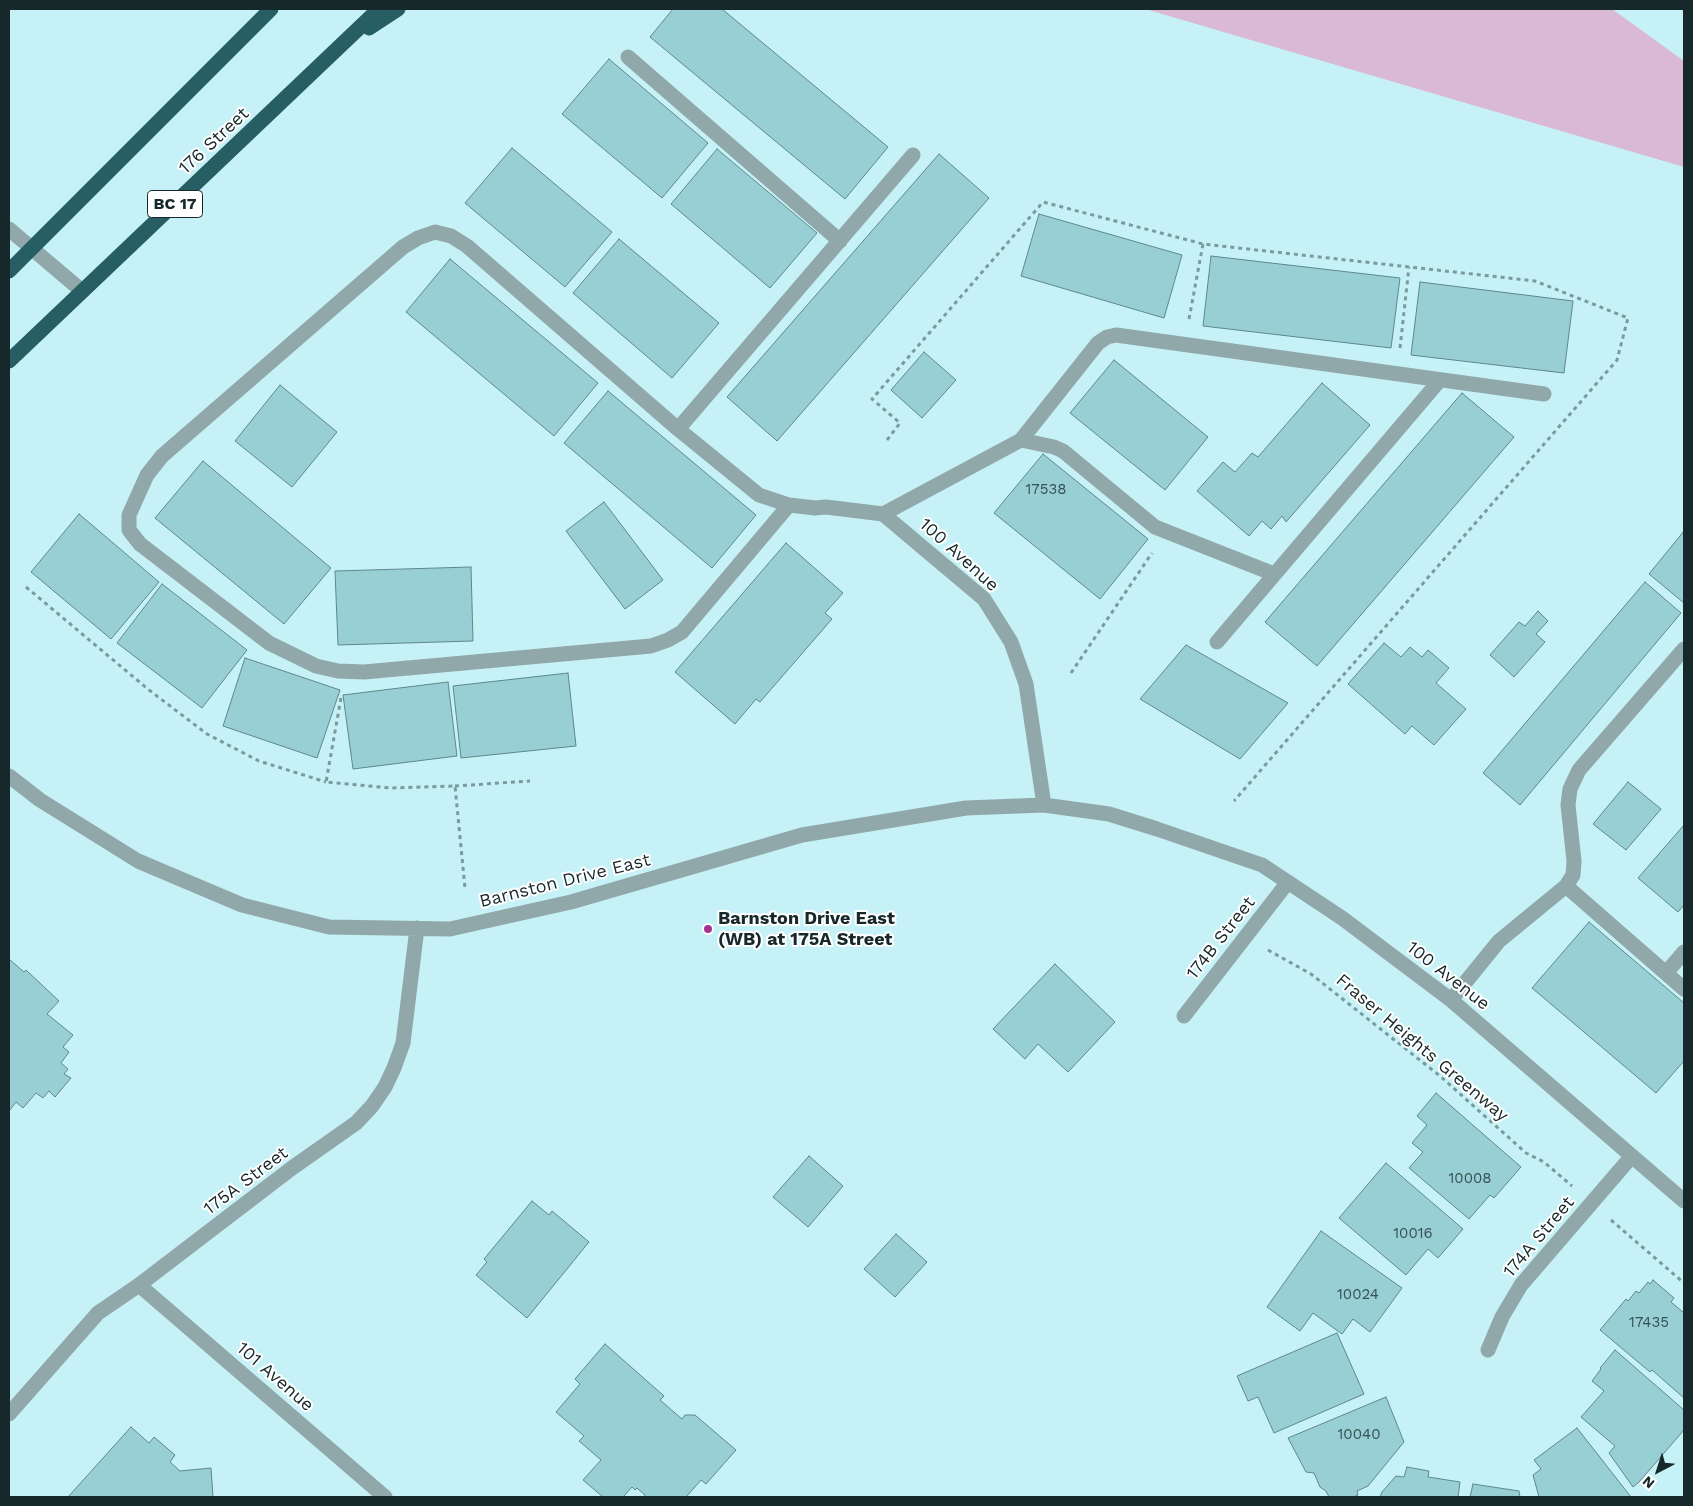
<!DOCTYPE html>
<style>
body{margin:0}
#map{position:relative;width:1693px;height:1506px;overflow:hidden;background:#c6f2f7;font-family:"Work Sans",sans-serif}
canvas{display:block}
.frame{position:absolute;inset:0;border:10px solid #17282a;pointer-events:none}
.north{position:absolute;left:1633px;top:1446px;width:50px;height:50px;-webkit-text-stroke:4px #fff;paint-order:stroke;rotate:220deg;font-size:14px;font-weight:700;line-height:20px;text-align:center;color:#17282a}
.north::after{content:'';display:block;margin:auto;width:18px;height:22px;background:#17282a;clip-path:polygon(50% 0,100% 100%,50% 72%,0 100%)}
</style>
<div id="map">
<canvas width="1693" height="1506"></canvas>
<div class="frame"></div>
<div class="north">N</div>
</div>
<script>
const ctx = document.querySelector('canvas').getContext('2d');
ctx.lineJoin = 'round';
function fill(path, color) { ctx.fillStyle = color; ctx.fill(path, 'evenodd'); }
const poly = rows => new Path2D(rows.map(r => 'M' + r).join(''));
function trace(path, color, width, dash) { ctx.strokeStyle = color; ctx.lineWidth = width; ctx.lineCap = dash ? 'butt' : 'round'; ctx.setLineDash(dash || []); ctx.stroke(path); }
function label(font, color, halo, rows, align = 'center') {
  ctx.font = font + ' "Work Sans",sans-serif'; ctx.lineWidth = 4; ctx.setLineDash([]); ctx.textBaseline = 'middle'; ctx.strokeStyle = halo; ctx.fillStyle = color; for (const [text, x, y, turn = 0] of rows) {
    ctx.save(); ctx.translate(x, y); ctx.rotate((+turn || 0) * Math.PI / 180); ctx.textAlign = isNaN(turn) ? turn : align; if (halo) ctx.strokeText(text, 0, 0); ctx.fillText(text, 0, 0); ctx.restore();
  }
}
fill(poly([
 [1145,9,1612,9,1684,61,1684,167]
]), '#d9b9d3');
const building = poly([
 [673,9,722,9,888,147,845,199,650,37,673,9],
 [609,59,708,143,662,198,562,114,609,59],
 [512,148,612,232,565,287,465,203,512,148],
 [717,149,817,233,770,288,671,204,717,149],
 [939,154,989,198,777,441,727,397,939,154],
 [1039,214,1182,255,1164,318,1021,276,1039,214],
 [619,239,719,323,672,378,573,293,619,239],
 [1211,256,1400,278,1391,348,1203,326,1211,256],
 [450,259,598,383,554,436,406,312,450,259],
 [1420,282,1573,301,1564,373,1411,355,1420,282],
 [924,352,956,380,922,418,891,390,924,352],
 [1114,360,1208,437,1165,490,1070,413,1114,360],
 [1322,383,1370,425,1286,522,1282,516,1271,529,1262,521,1249,536,1197,491,1223,462,1235,472,1252,453,1258,457,1322,383],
 [280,385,337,432,292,487,235,441,280,385],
 [608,391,756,515,712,568,564,443,608,391],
 [1462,393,1514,437,1317,666,1265,622,1462,393],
 [1043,454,1148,539,1100,599,994,513,1043,454],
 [203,461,331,568,284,624,155,518,203,461],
 [604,502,663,580,625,609,566,531,604,502],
 [79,514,159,582,111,639,31,572,79,514],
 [1684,531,1684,603,1649,574,1684,531],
 [786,543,843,593,825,613,832,619,760,702,756,699,735,724,675,672,786,543],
 [471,567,473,641,338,645,335,571,471,567],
 [1645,582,1681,613,1520,805,1483,773,1645,582],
 [162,584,247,650,202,708,117,643,162,584],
 [1538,611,1548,621,1536,634,1545,642,1514,677,1490,655,1519,622,1525,626,1538,611],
 [1384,643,1401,657,1410,647,1422,657,1428,650,1449,668,1436,683,1466,709,1434,745,1412,726,1405,734,1348,684,1384,643],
 [1186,645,1288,703,1240,759,1140,699,1186,645],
 [245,658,340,690,317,758,223,726,245,658],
 [568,673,576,746,461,758,453,686,568,673],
 [448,682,457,756,353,769,343,695,448,682],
 [1628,782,1661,809,1626,850,1593,824,1628,782],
 [1684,825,1684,905,1678,912,1638,878,1684,825],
 [1589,922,1684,1003,1684,1061,1656,1093,1532,988,1589,922],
 [9,959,24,972,26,970,59,1001,47,1014,73,1035,63,1047,69,1052,61,1063,68,1069,64,1074,71,1078,55,1097,49,1091,43,1098,36,1093,23,1108,16,1102,9,1111,9,959],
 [1055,964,1115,1022,1068,1072,1038,1044,1025,1059,993,1029,1055,964],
 [1436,1093,1521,1167,1494,1198,1490,1195,1469,1219,1409,1168,1423,1152,1412,1143,1427,1125,1417,1116,1436,1093],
 [809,1156,843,1186,808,1227,773,1197,809,1156],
 [1386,1163,1463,1229,1438,1258,1428,1249,1406,1275,1339,1218,1386,1163],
 [532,1201,549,1215,552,1211,589,1242,527,1318,476,1275,487,1262,484,1259,532,1201],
 [1321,1231,1402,1288,1370,1332,1353,1319,1342,1334,1313,1313,1300,1331,1267,1307,1321,1231],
 [896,1234,927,1262,895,1297,864,1269,896,1234],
 [1653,1280,1674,1298,1671,1302,1684,1313,1684,1398,1652,1370,1650,1372,1600,1330,1626,1299,1628,1301,1636,1291,1639,1293,1648,1282,1650,1284,1653,1280],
 [1337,1333,1364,1394,1274,1433,1258,1397,1248,1401,1237,1376,1337,1333],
 [605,1344,664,1396,660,1400,682,1419,685,1415,695,1415,736,1450,706,1484,701,1480,686,1497,644,1497,645,1495,637,1488,635,1490,632,1487,623,1497,603,1497,583,1480,601,1460,579,1441,584,1436,556,1412,580,1384,575,1379,605,1344],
 [1615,1350,1684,1410,1684,1430,1639,1482,1633,1487,1609,1453,1615,1446,1581,1417,1604,1391,1592,1381,1601,1369,1600,1368,1615,1350],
 [1386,1397,1404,1442,1368,1486,1357,1491,1358,1495,1353,1497,1329,1497,1326,1491,1320,1487,1314,1473,1306,1472,1288,1438,1386,1397],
 [131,1427,149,1443,154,1437,175,1455,170,1462,180,1471,211,1468,213,1497,68,1497,131,1427],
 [1577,1428,1631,1497,1539,1497,1533,1475,1541,1469,1534,1460,1577,1428],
 [1407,1467,1429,1471,1428,1477,1460,1482,1458,1497,1380,1497,1382,1492,1396,1476,1404,1477,1407,1467],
 [1473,1484,1519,1491,1520,1497,1470,1497,1473,1484]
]);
fill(building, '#98cfd5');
trace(building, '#5d878b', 1);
trace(poly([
 [1189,319,1203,244],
 [1400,348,1409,267],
 [887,440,900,423,872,399,1043,202,1203,244,1535,281,1628,318,1617,360,1234,801],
 [26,587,149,690,207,734,259,761,326,782],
 [1071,673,1152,553],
 [341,698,326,782,390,788,455,786,465,888],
 [455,786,530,781],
 [1268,950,1311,974,1440,1076,1526,1153,1544,1162,1572,1186],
 [1611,1220,1684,1283]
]), '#7a9a9e', 3, [4, 4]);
trace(poly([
 [628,57,840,241],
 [9,229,82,291],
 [678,429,913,155],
 [1021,440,1054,447,1063,451,1155,527,1274,574],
 [789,505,682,632,668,640,651,646,364,672,338,671,316,666,269,643,140,544,129,530,129,515,147,475,162,456,403,247,418,238,435,232,451,236,467,246,678,429,759,495,789,505,815,508,826,507,883,514,1021,440,1098,343,1107,337,1116,335,1544,394],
 [883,514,984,599,1011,642,1026,684,1044,805],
 [1217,642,1440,380],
 [9,776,40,800,138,861,242,905,329,927,450,929,571,902,802,835,966,808,1044,805,1109,814,1157,829,1262,865,1342,918,1451,1000,1684,1201],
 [1566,886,1684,989],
 [1666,973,1684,952],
 [1451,1000,1499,941,1566,886,1573,875,1574,861,1568,805,1570,789,1579,770,1684,649],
 [1184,1016,1288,882],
 [139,1285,385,1497],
 [1488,1350,1502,1317,1521,1285,1632,1156],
 [9,1414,98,1313,139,1285,292,1168,356,1123,372,1106,385,1087,394,1068,403,1043,417,928]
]), '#91a8aa', 15);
trace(poly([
 [369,28,398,9],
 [9,271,271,9],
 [9,361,379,9]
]), '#275e63', 15);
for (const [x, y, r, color] of [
 [708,929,5,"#a23594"]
]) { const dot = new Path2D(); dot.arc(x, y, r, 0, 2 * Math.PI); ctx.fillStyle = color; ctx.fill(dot); trace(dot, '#fff', 2); }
label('15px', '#375255', null, [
 ["17538",1046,490],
 ["10008",1470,1179],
 ["10016",1413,1234],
 ["10024",1358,1295],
 ["17435",1649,1323],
 ["10040",1359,1435]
]);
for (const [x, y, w] of [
 [175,204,55]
]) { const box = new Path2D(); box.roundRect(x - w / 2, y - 13.5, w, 27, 4); ctx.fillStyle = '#fff'; ctx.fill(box); trace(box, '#17282a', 1); }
label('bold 16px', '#17282a', null, [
 ["BC 17",175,204]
]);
label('18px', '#17282a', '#fff', [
 ["176 Street",214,141,-43],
 ["100 Avenue",959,555,42],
 ["Barnston Drive East",565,881,-14],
 ["174B Street",1221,938,-52],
 ["100 Avenue",1448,976,38],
 ["Fraser Heights Greenway",1422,1048,40],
 ["175A Street",246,1181,-37],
 ["174A Street",1539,1237,-50],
 ["101 Avenue",275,1377,41]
]);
label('bold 18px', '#17282a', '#fff', [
 ["Barnston Drive East",718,919],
 ["(WB) at 175A Street",718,940]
], 'left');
</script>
